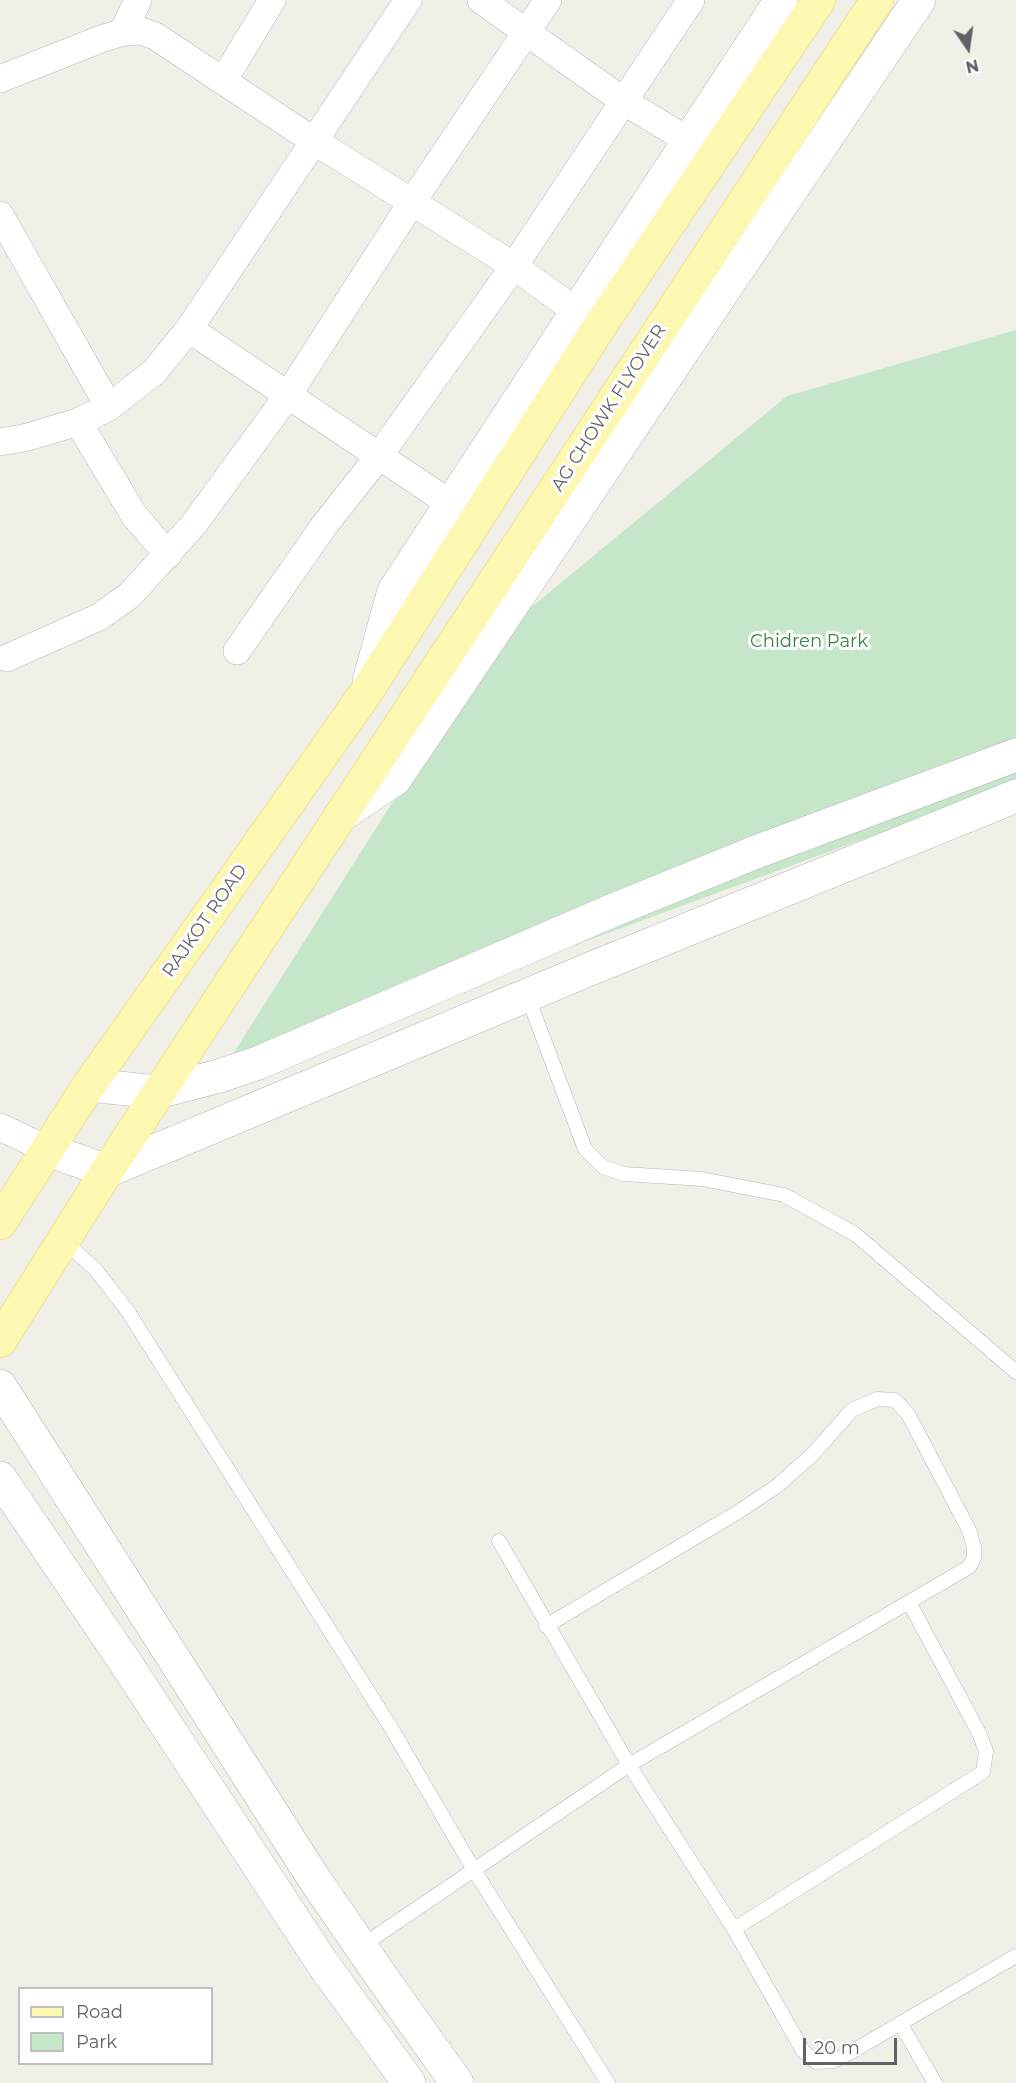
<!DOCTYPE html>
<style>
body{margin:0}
#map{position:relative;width:1016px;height:2083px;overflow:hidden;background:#f0efe8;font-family:Montserrat,sans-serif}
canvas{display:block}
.legend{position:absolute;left:18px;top:1987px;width:195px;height:78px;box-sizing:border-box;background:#fff;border:2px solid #bfc0c2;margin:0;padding:8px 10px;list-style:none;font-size:18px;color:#5f6267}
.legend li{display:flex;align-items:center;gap:12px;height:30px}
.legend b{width:30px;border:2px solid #bfc0c2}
.north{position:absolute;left:938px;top:18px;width:60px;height:60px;-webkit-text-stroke:4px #fff;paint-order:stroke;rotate:167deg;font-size:16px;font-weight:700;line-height:24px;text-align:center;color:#5f6267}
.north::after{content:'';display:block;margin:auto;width:21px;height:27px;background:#5f6267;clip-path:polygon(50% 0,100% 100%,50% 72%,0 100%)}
.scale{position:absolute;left:803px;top:2038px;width:94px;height:27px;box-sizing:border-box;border:3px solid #5f6267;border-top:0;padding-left:8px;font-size:18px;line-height:21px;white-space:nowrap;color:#5f6267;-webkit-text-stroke:4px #fff;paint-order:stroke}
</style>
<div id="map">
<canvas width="1016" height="2083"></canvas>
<ul class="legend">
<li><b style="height:8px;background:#fcf8b1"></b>Road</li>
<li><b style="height:16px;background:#c6e6c9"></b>Park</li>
</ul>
<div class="north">N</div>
<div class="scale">20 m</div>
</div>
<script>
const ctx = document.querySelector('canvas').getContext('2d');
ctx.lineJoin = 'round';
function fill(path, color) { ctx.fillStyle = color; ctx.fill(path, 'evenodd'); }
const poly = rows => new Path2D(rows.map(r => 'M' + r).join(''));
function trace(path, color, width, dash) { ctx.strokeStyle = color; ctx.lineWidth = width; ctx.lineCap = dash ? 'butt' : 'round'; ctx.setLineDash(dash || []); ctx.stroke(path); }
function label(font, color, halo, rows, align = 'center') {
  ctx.font = font + ' Montserrat,sans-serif'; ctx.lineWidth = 6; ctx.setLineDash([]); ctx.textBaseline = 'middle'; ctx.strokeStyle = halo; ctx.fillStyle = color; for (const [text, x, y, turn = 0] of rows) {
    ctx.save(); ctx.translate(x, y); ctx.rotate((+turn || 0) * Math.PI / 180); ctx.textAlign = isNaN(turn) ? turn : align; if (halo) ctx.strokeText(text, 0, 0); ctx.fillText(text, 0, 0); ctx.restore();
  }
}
fill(poly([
 [1016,330,1016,783,219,1076,499,634,787,396]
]), '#c6e6c9');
const service = poly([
 [527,995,585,1149,603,1167,624,1174,702,1179,784,1195,855,1234,1016,1372],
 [63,1240,95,1269,127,1310,390,1726,474,1870,608,2083],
 [499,1541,629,1765,734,1929,803,2051,816,2062,833,2061,853,2051,1016,1956],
 [734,1929,983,1772,986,1751,979,1733,909,1602],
 [360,1947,629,1765,969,1567,974,1558,974,1547,969,1530,908,1414,895,1400,877,1399,852,1410,812,1455,777,1486,738,1512,546,1626],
 [900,2023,935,2083]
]);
const minor = poly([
 [481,0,625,102,689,141],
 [123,32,138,0],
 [0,79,101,39,123,32,141,31,155,36,314,141,514,266,577,312],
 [223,81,272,0],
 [0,215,109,407],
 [189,329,451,504],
 [78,422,134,515,168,555],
 [0,442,24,438,78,422,109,407,154,372,189,329,408,0],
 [237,651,323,527,379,456,514,266,691,0],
 [7,658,99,617,130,595,194,524,288,395,412,202,548,0],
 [0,1127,48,1150]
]);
const tertiary = poly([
 [369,681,394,591,781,0],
 [340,816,395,779,919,0],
 [89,1085,158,1092,219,1076,258,1063,616,909,756,852,1016,755],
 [48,1150,107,1171,590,969,1016,796],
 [0,1386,313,1877,381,1976,457,2083],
 [0,1478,125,1662,323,1964,409,2083]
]);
const primary = poly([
 [0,1223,89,1085,365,694,598,329,819,0],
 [0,1341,107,1171,877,0]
]);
trace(service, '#b5b7bb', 15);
trace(minor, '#b5b7bb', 28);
trace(tertiary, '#b5b7bb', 34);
trace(primary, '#edd564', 34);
trace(service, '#fff', 14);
trace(minor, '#fff', 27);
trace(tertiary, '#fff', 33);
trace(primary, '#fcf8b1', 33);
label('18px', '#5f6267', '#fff', [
 ["AG CHOWK FLYOVER",609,408,-57],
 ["RAJKOT ROAD",205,921,-55]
]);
label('18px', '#398444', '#fff', [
 ["Chidren Park",809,642]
]);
</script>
